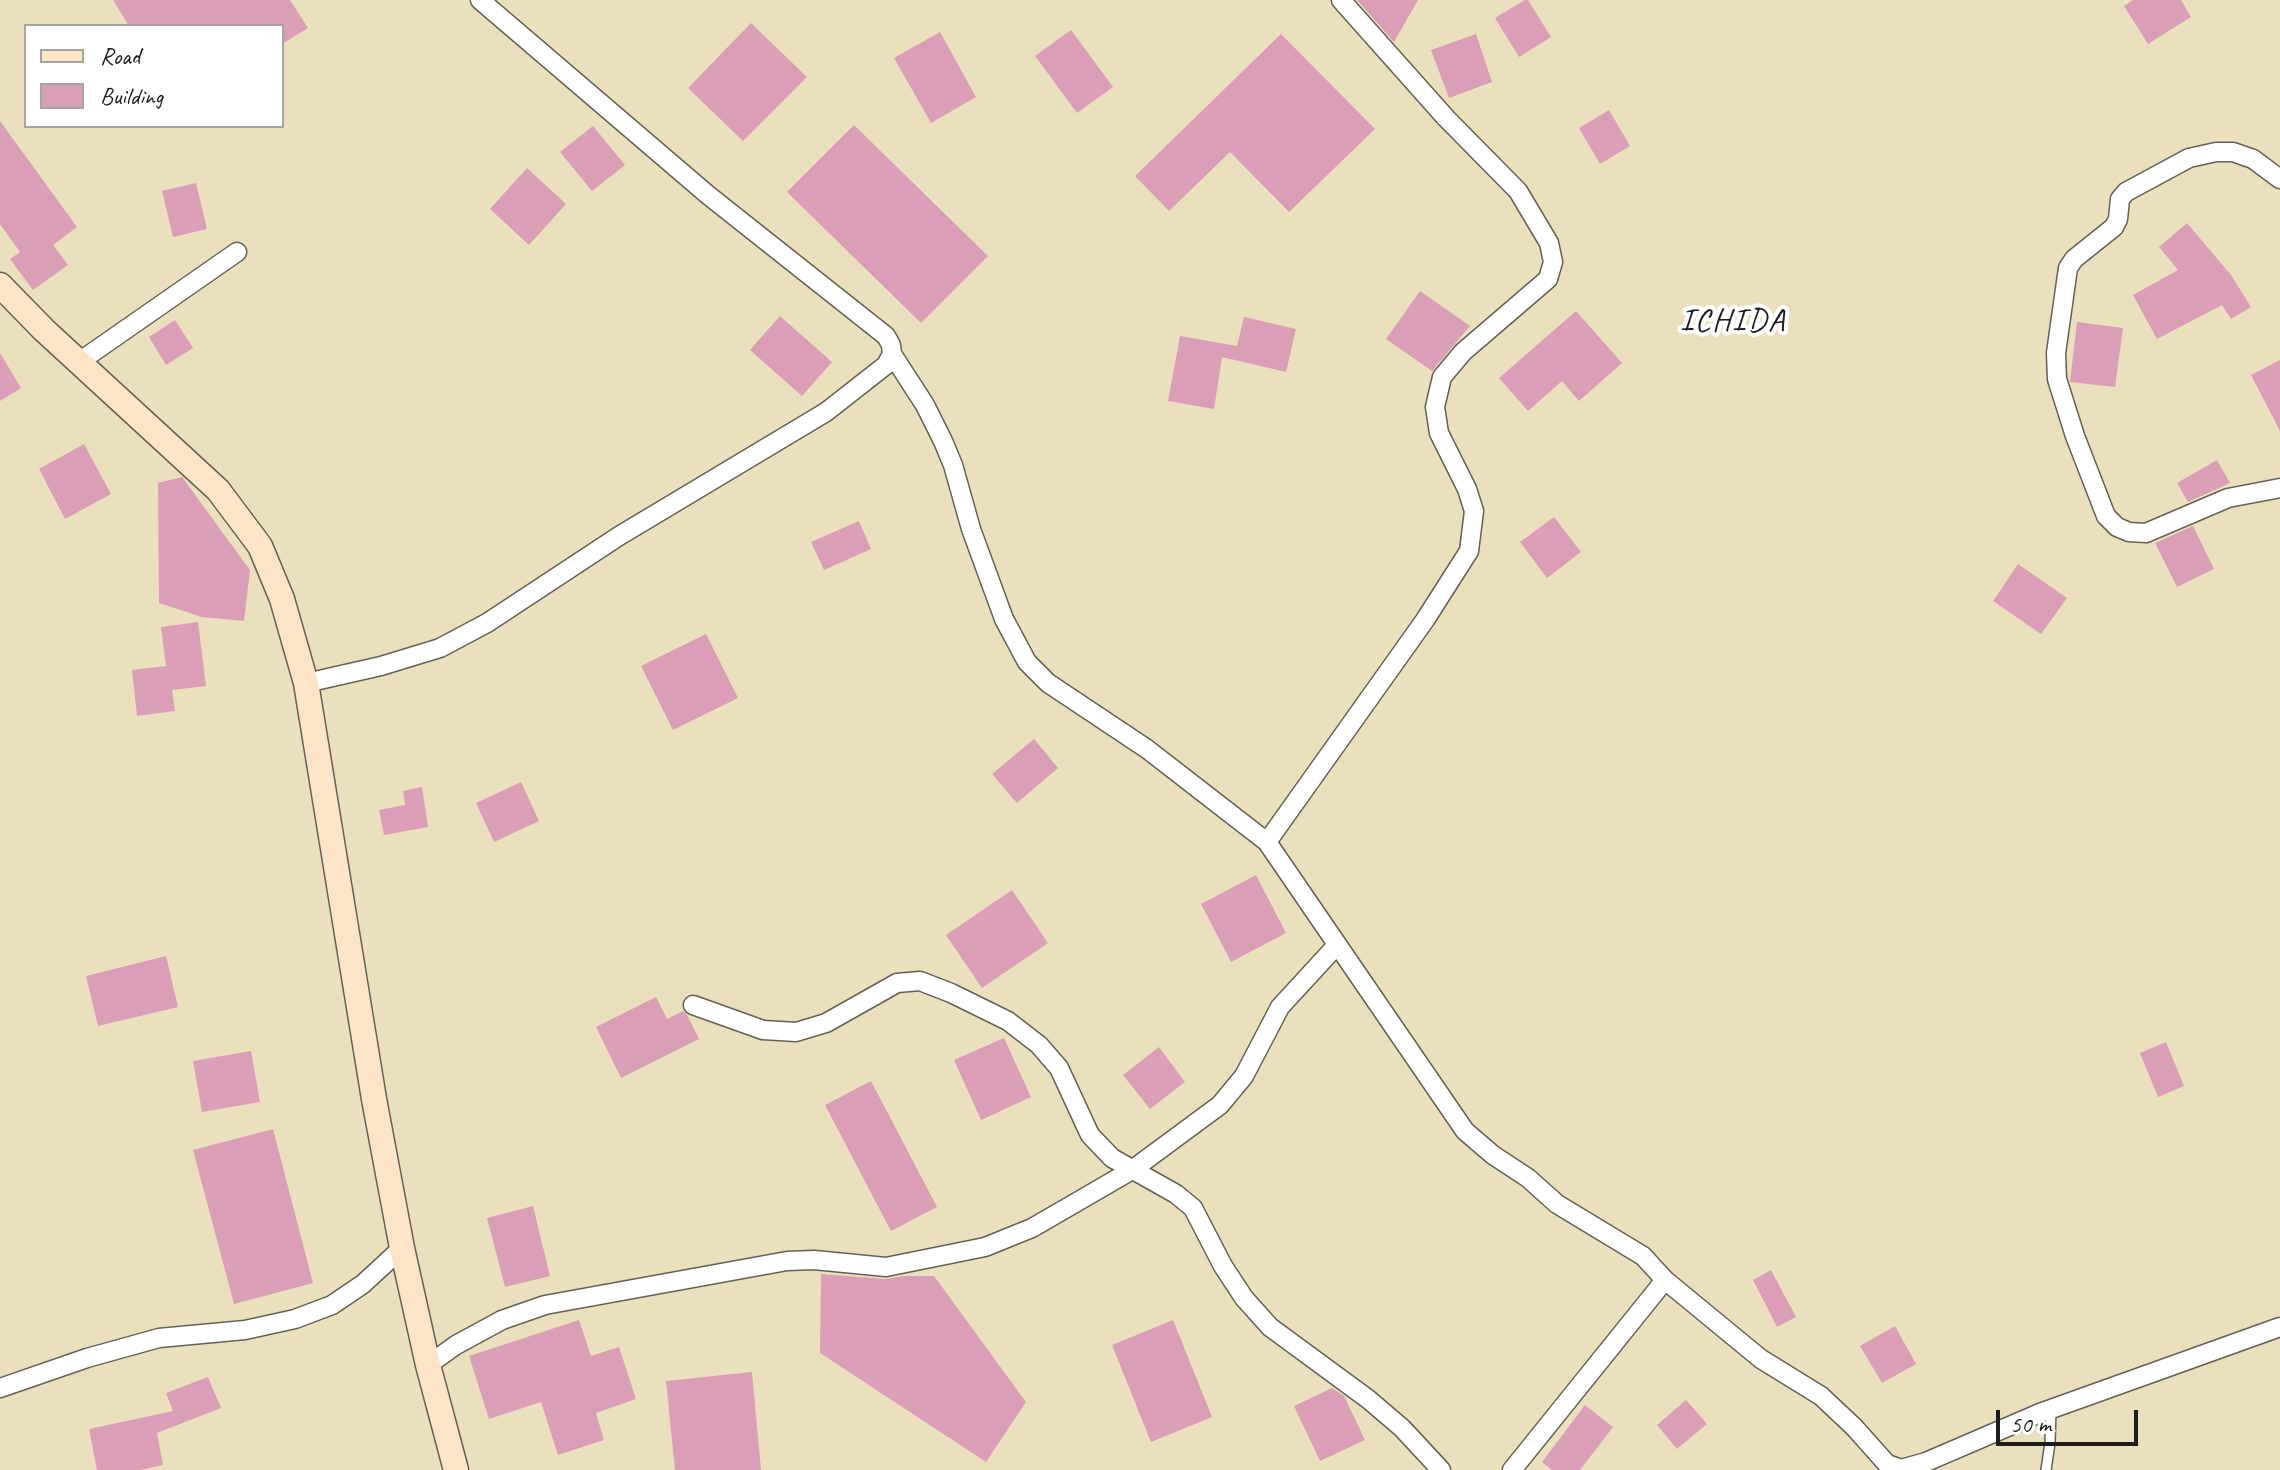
<!DOCTYPE html>
<style>
body{margin:0}
#map{position:relative;width:2280px;height:1470px;overflow:hidden;background:#eae0bd;font-family:Caveat,sans-serif}
canvas{display:block}
.legend{position:absolute;left:24px;top:24px;width:260px;height:104px;box-sizing:border-box;background:#fff;border:2px solid #a4a4a4;margin:0;padding:10px 14px;list-style:none;font-size:24px;color:#1c1c1c}
.legend li{display:flex;align-items:center;gap:16px;height:40px}
.legend b{width:40px;border:2px solid #a4a4a4}
.scale{position:absolute;left:1996px;top:1410px;width:142px;height:36px;box-sizing:border-box;border:4px solid #1c1c1c;border-top:0;padding-left:10px;font-size:24px;line-height:28px;white-space:nowrap;color:#1c1c1c;-webkit-text-stroke:6px #fff;paint-order:stroke}
</style>
<div id="map">
<canvas width="2280" height="1470"></canvas>
<ul class="legend">
<li><b style="height:10px;background:#fee4c6"></b>Road</li>
<li><b style="height:22px;background:#da9fb7"></b>Building</li>
</ul>
<div class="scale">50 m</div>
</div>
<script>
const ctx = document.querySelector('canvas').getContext('2d');
ctx.lineJoin = 'round';
function fill(path, color) { ctx.fillStyle = color; ctx.fill(path, 'evenodd'); }
const poly = rows => new Path2D(rows.map(r => 'M' + r).join(''));
function trace(path, color, width, dash) { ctx.strokeStyle = color; ctx.lineWidth = width; ctx.lineCap = dash ? 'butt' : 'round'; ctx.setLineDash(dash || []); ctx.stroke(path); }
function label(font, color, halo, rows, align = 'center') {
  ctx.font = font + ' Caveat,sans-serif'; ctx.lineWidth = 8; ctx.setLineDash([]); ctx.textBaseline = 'middle'; ctx.strokeStyle = halo; ctx.fillStyle = color; for (const [text, x, y, turn = 0] of rows) {
    ctx.save(); ctx.translate(x, y); ctx.rotate((+turn || 0) * Math.PI / 180); ctx.textAlign = isNaN(turn) ? turn : align; if (halo) ctx.strokeText(text, 0, 0); ctx.fillText(text, 0, 0); ctx.restore();
  }
}
fill(poly([
 [113,0,290,0,308,28,282,44,282,26,129,26],
 [1357,0,1418,0,1394,42],
 [1525,0,1528,0,1551,37,1519,57,1495,18],
 [2133,0,2181,0,2191,17,2148,44,2124,6],
 [751,23,807,77,743,141,688,88],
 [1071,30,1113,87,1077,113,1035,56],
 [940,32,976,97,931,123,894,58],
 [1281,34,1375,129,1289,212,1230,152,1169,211,1135,176],
 [1476,34,1492,82,1449,98,1431,50],
 [1609,110,1630,146,1600,164,1579,128],
 [0,121,77,227,53,245,68,265,33,290,10,259,20,252,0,224],
 [854,125,988,256,921,323,787,192],
 [593,126,625,165,592,191,560,152],
 [527,168,566,204,529,245,490,209],
 [196,183,207,229,173,237,162,191],
 [2187,223,2231,275,2251,307,2231,319,2222,305,2157,339,2133,295,2178,270,2159,247],
 [1420,291,1470,326,1432,371,1386,339],
 [1576,311,1622,363,1579,401,1562,381,1528,411,1499,378],
 [780,316,832,362,802,396,750,350],
 [1244,317,1296,329,1286,372,1222,357,1214,409,1168,401,1180,336,1237,346],
 [175,320,193,348,166,365,149,337],
 [2077,322,2123,328,2115,387,2070,382],
 [0,353,21,388,0,401],
 [2280,360,2280,431,2251,375],
 [84,444,111,494,65,519,39,469],
 [2217,460,2230,483,2188,502,2177,483],
 [182,477,250,570,244,621,202,617,159,603,158,483],
 [1554,517,1581,552,1547,578,1520,542],
 [859,521,871,549,824,570,811,542],
 [2193,526,2214,569,2177,587,2155,543],
 [2018,564,2067,598,2041,634,1993,601],
 [198,622,206,686,172,690,175,711,137,716,132,670,166,666,161,627],
 [706,634,738,698,673,730,641,666],
 [1034,739,1058,768,1017,803,992,774],
 [521,782,539,821,494,842,476,803],
 [422,787,428,827,384,835,379,810,405,805,403,791],
 [1256,875,1286,933,1231,962,1201,904],
 [1012,890,1048,943,982,988,946,935],
 [166,956,178,1007,98,1026,86,976],
 [656,997,667,1019,683,1011,687,1015,699,1039,621,1078,596,1027],
 [1004,1038,1031,1097,981,1120,954,1060],
 [2166,1042,2184,1086,2158,1097,2140,1053],
 [1159,1047,1185,1082,1150,1109,1123,1075],
 [251,1051,260,1102,202,1112,193,1061],
 [871,1081,937,1207,891,1231,825,1105],
 [273,1129,313,1283,234,1304,193,1150],
 [533,1206,550,1276,505,1287,487,1218],
 [1771,1270,1796,1317,1777,1327,1753,1280],
 [821,1274,885,1279,904,1276,934,1276,1026,1402,986,1462,820,1353],
 [579,1320,591,1356,619,1347,636,1399,596,1413,604,1440,558,1455,541,1402,489,1419,469,1356],
 [1173,1320,1212,1417,1151,1442,1112,1345],
 [1895,1326,1916,1364,1882,1383,1860,1346],
 [752,1372,761,1470,675,1470,666,1381],
 [208,1377,221,1408,157,1433,163,1465,140,1470,97,1470,89,1429,173,1411,166,1393],
 [1332,1388,1344,1396,1365,1440,1320,1461,1294,1406],
 [1686,1400,1707,1424,1677,1449,1657,1425],
 [1585,1405,1613,1427,1580,1470,1552,1470,1542,1462]
]), '#da9fb7');
const service = poly([
 [2046,1470,2050,1443,2051,1409]
]);
const minor = poly([
 [480,0,708,195,886,336,891,345,892,354,925,405,943,441,953,465,971,529,1004,619,1027,662,1048,683,1147,749,1267,842,1465,1131,1493,1155,1528,1178,1557,1204,1643,1256,1665,1280,1761,1359,1821,1396,1854,1427,1887,1464,1901,1469,1926,1462,2040,1413,2280,1327],
 [2280,179,2253,159,2233,152,2216,152,2189,158,2126,192,2120,199,2118,219,2114,227,2074,259,2068,268,2056,353,2057,379,2075,436,2106,516,2117,527,2129,532,2146,533,2228,498,2280,488],
 [79,362,237,252],
 [306,683,381,666,440,648,487,623,619,536,826,412,886,365,892,354],
 [1267,842,1425,620,1469,551,1474,511,1467,489,1439,433,1435,407,1442,377,1463,352,1548,279,1553,262,1549,243,1518,191,1446,118,1341,0],
 [693,1005,763,1030,796,1032,826,1023,897,983,920,981,951,993,1008,1021,1039,1045,1059,1068,1090,1135,1112,1158,1176,1194,1193,1208,1223,1266,1244,1298,1270,1327,1368,1399,1402,1428,1441,1470],
 [428,1365,456,1345,502,1320,545,1305,787,1261,814,1260,886,1267,985,1247,1032,1228,1132,1170,1220,1105,1244,1076,1280,1007,1337,945],
 [0,1388,87,1358,159,1338,245,1330,295,1319,332,1305,363,1284,402,1248],
 [1512,1470,1665,1280]
]);
const secondary = poly([
 [0,285,44,330,218,490,260,546,282,599,306,683,374,1099,402,1248,428,1365,456,1470]
]);
trace(service, '#646154', 12);
trace(minor, '#646154', 21);
trace(secondary, '#646154', 27);
trace(service, '#fff', 9);
trace(minor, '#fff', 18);
trace(secondary, '#fee4c6', 24);
ctx.letterSpacing = '2px';
label('32px', '#1c1c1c', '#fff', [
 ["ICHIDA",1733,322]
]);
ctx.letterSpacing = '0px';
</script>
